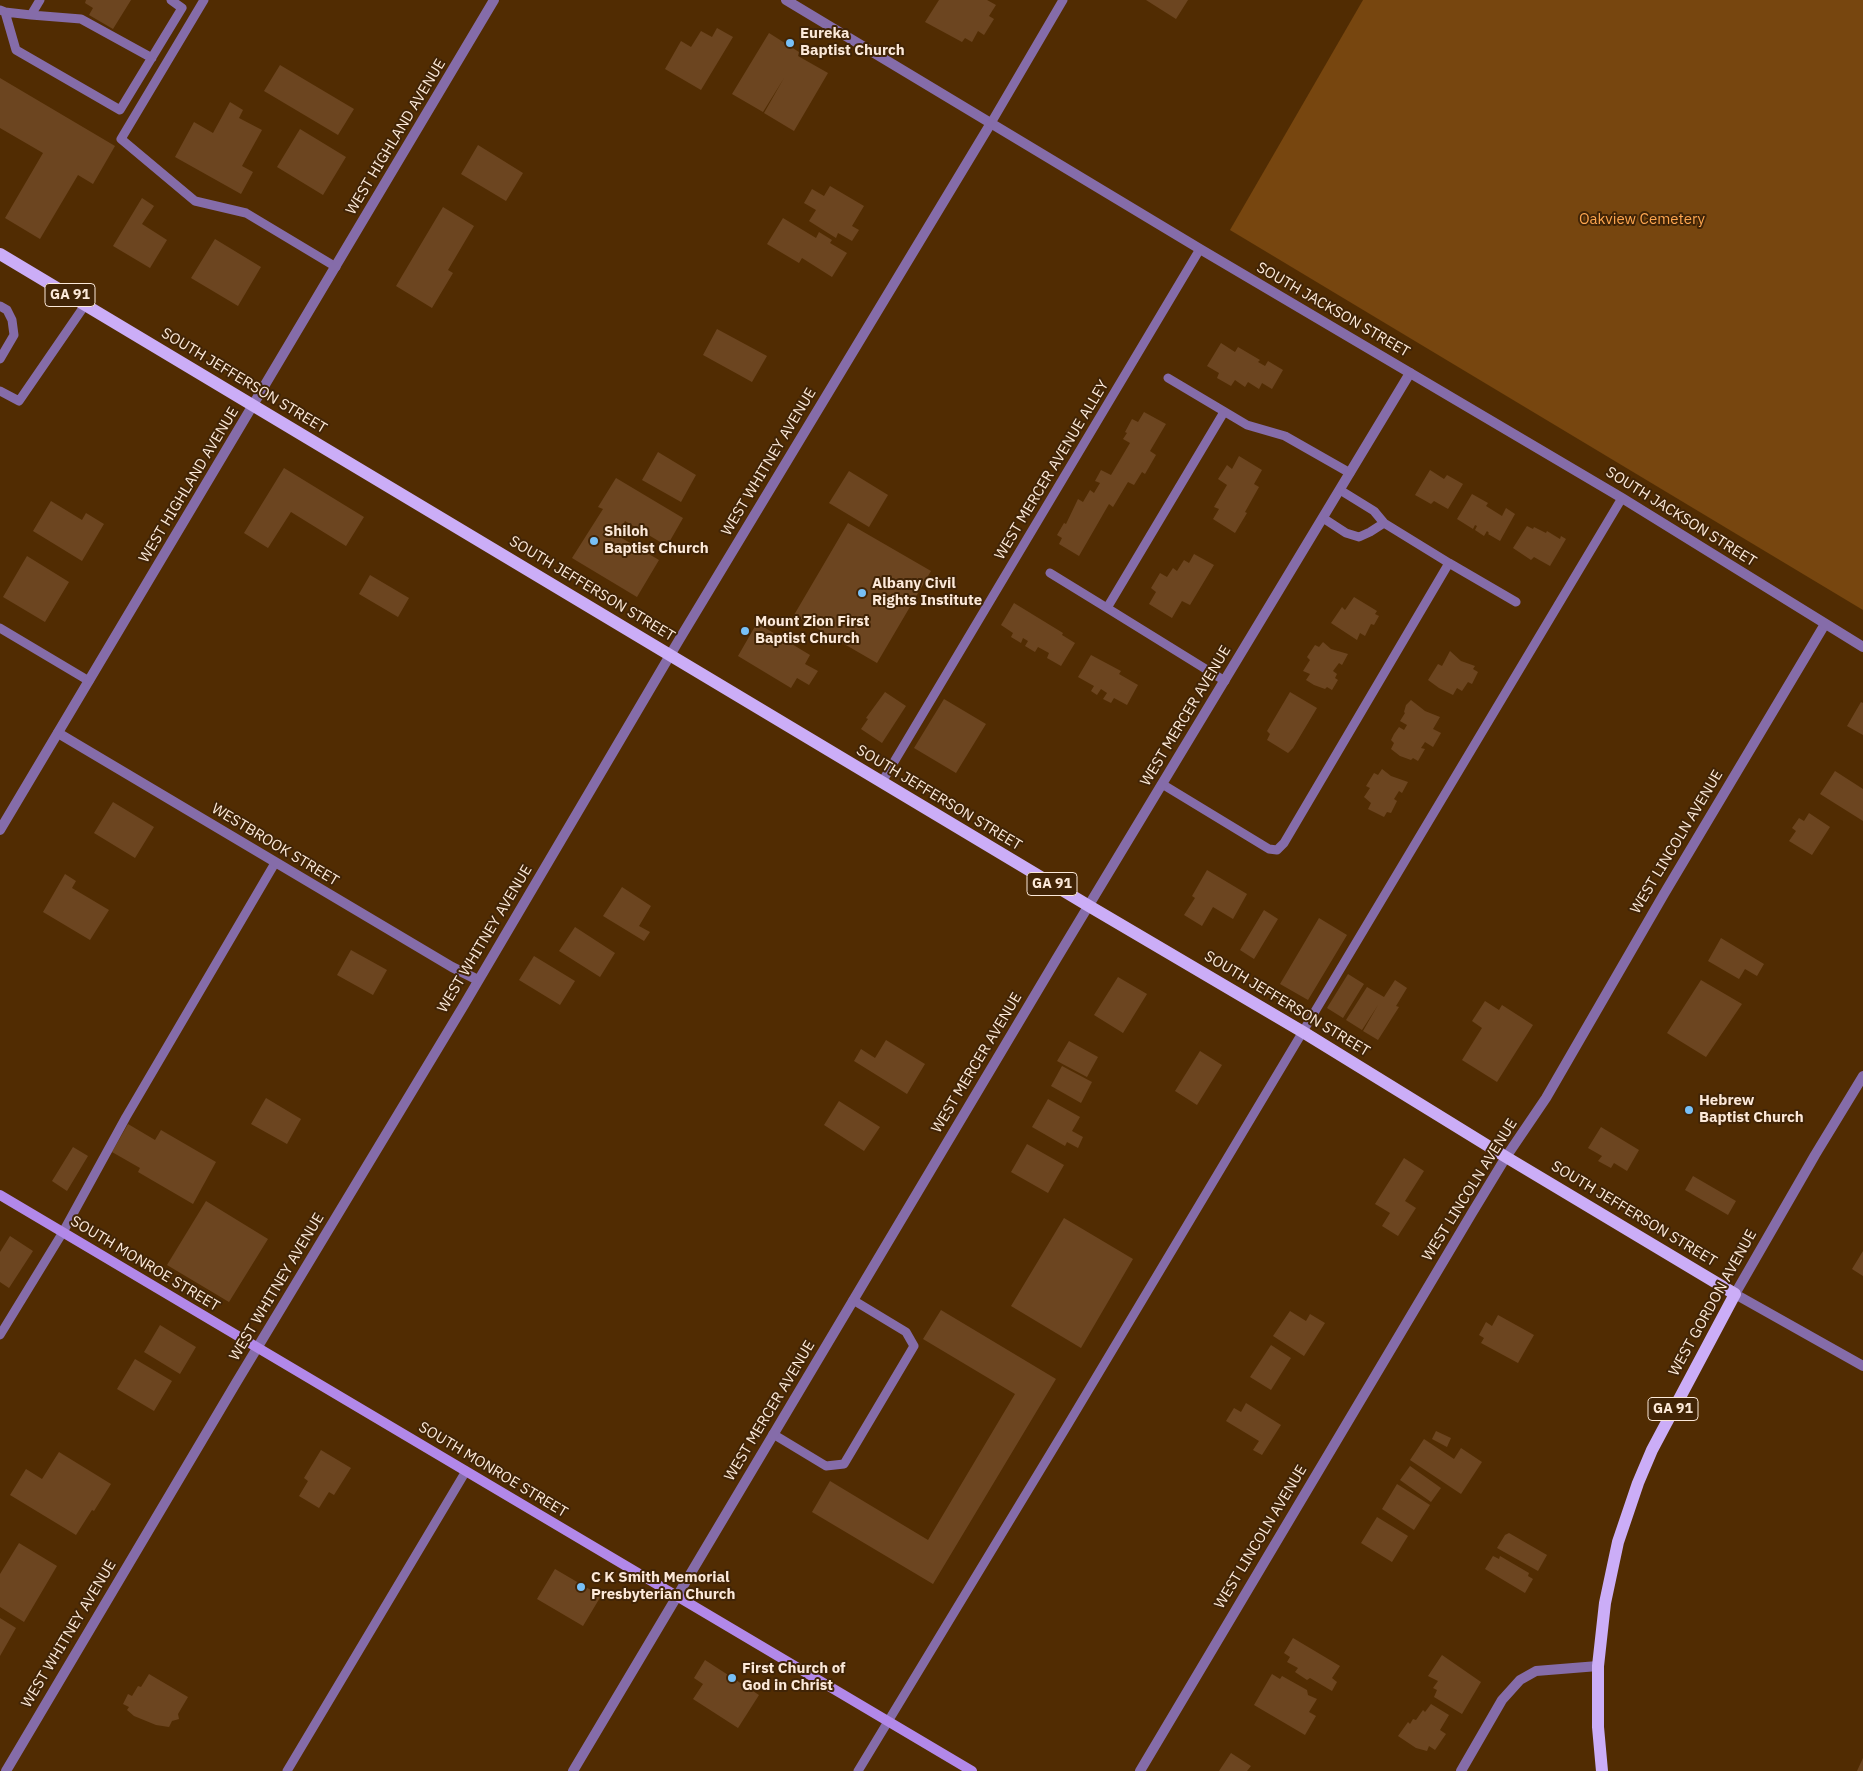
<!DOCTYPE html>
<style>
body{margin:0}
canvas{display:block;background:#512c02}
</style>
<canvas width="1863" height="1771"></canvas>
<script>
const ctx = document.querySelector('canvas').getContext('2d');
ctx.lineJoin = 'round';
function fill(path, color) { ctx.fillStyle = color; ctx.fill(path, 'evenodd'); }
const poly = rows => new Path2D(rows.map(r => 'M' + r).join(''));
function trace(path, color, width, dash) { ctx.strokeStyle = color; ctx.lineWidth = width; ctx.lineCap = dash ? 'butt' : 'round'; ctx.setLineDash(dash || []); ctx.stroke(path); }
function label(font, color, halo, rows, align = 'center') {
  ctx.font = font + ' "IBM Plex Sans",sans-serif'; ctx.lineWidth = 4; ctx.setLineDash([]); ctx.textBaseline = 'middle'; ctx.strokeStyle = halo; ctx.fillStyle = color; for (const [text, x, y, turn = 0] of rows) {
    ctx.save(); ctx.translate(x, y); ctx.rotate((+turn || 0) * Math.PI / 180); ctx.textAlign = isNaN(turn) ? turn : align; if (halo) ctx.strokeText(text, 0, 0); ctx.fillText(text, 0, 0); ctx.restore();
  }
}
fill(poly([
 [1363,0,1863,0,1863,610,1230,230]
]), '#77460f');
fill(poly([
 [86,0,131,0,113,29,89,15,93,8,85,3],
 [939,0,987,0,996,5,989,16,994,19,984,35,978,31,972,42,965,38,962,42,925,22],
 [1146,0,1188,0,1176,19],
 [717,28,733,37,701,90,665,69,681,41,691,47,701,31,712,37],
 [769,33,799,52,798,56,828,73,794,131,764,113,784,78,763,112,732,94],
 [280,65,354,109,338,135,264,91],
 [0,78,115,146,93,184,78,175,40,239,5,218,43,153,0,128],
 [230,102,243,110,239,118,262,130,242,166,253,172,241,194,175,157,194,122,213,133],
 [300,129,346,157,323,195,277,167],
 [478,145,523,173,506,201,461,174],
 [830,186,864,206,852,226,859,230,852,241,838,233,836,238,809,221,816,210,804,203,812,189,824,196],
 [142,198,154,206,142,224,167,240,150,268,113,246],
 [443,207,474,226,448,270,453,273,432,308,396,286],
 [783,218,816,238,819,232,832,240,830,243,847,253,832,277,802,258,799,263,767,244],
 [215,239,261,267,238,306,191,278],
 [717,329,767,356,752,382,703,355],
 [1221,343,1235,352,1238,347,1260,360,1258,362,1265,366,1268,361,1283,370,1272,389,1262,383,1259,389,1248,382,1245,387,1235,380,1231,386,1217,378,1219,373,1207,366],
 [1144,412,1166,424,1150,451,1156,455,1145,474,1142,472,1134,485,1128,482,1113,507,1109,504,1079,556,1059,544,1062,538,1057,535,1064,523,1066,524,1078,499,1083,502,1090,490,1094,493,1100,483,1095,481,1101,470,1111,475,1130,443,1123,439,1127,433,1125,432,1132,419,1138,422],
 [658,452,696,475,681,502,642,480],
 [1239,456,1262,470,1254,484,1259,487,1245,512,1247,513,1235,533,1213,519,1219,509,1214,507,1227,485,1218,479,1227,465,1232,469],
 [284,468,364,517,346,546,291,512,268,548,244,533],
 [1430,470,1444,479,1447,475,1463,484,1448,509,1434,501,1431,504,1415,495],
 [849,471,888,495,869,527,829,503],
 [616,478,683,518,667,546,625,521,621,529,624,531,620,537,659,560,637,597,572,558,603,509,598,507],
 [1472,494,1488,503,1486,506,1502,516,1506,508,1515,514,1500,541,1488,534,1489,533,1487,531,1484,536,1475,530,1477,526,1475,525,1473,529,1457,519],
 [51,501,82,520,86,513,104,524,82,561,33,531],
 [848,523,931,571,877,663,794,615],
 [1527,526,1533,529,1534,527,1546,533,1547,531,1560,539,1561,536,1566,539,1550,566,1534,557,1531,560,1513,548],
 [1194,554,1214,565,1190,605,1182,601,1172,618,1149,604,1156,592,1151,588,1160,573,1167,577,1173,568,1177,571,1184,560,1189,563],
 [27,556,69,582,45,622,3,597],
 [370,575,409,598,398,617,359,594],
 [1354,597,1377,611,1375,614,1379,616,1374,625,1371,624,1365,636,1360,633,1357,640,1331,623,1342,607,1345,610],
 [1014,603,1063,633,1062,635,1075,643,1061,666,1047,658,1049,653,1038,647,1035,652,1025,646,1028,641,1023,638,1021,643,1011,637,1013,633,1001,625],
 [757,623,810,655,805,664,818,671,809,685,797,678,791,688,738,656],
 [1323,642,1331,649,1348,654,1342,665,1339,663,1333,671,1337,674,1335,678,1338,680,1332,690,1327,687,1325,689,1314,685,1306,680,1310,674,1303,671,1310,660,1307,657,1315,645,1319,647],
 [1450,651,1461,661,1475,666,1473,669,1478,672,1472,684,1468,682,1462,691,1457,688,1453,695,1439,688,1428,680,1438,664,1442,666],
 [1091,655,1121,671,1119,674,1138,685,1127,705,1114,698,1111,703,1103,699,1107,693,1101,689,1097,695,1091,691,1094,686,1078,677],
 [885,692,906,706,882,743,861,729,868,719,866,718],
 [1290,692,1317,708,1293,748,1288,753,1267,740,1270,734,1267,731],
 [944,699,986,724,956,773,914,748],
 [1411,700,1425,711,1440,717,1433,729,1441,733,1433,747,1425,742,1421,748,1425,749,1418,761,1413,758,1411,760,1400,756,1391,749,1394,743,1391,740,1394,734,1399,727,1404,730,1407,725,1400,721,1405,713,1404,712,1406,705],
 [1861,702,1863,703,1863,735,1847,726],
 [1382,769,1391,776,1408,782,1402,793,1399,791,1394,799,1397,801,1391,813,1387,812,1384,817,1368,809,1371,803,1364,797,1370,788,1366,786,1374,773,1378,775],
 [1835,771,1863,789,1863,821,1820,794],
 [113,802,154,827,135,858,94,833],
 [1809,813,1830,827,1812,855,1789,841,1796,831,1792,828,1799,818,1804,821],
 [1207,870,1247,894,1233,919,1213,907,1202,926,1184,915,1195,898,1192,896],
 [65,874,76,881,72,888,109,910,90,940,43,912],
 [622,887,651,906,639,926,650,932,644,941,603,916],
 [1264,910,1278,919,1254,959,1240,950],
 [1319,918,1347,935,1308,1000,1280,984],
 [575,927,615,953,600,977,559,951],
 [1721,938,1764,964,1757,976,1745,969,1739,979,1708,961],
 [351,950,387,970,373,995,337,975],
 [534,956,575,981,560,1005,519,980],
 [1348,974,1364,984,1343,1018,1327,1008],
 [1118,977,1147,994,1123,1033,1094,1015],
 [1395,980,1407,988,1396,1006,1399,1007,1378,1040,1363,1031,1378,1005,1362,1030,1346,1020,1367,987,1384,997],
 [1701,980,1742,1004,1706,1057,1667,1033],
 [1485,1001,1499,1010,1502,1005,1533,1025,1497,1082,1462,1060,1482,1028,1472,1021],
 [886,1040,925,1064,907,1094,854,1061,861,1049,875,1058],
 [1069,1041,1098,1057,1087,1077,1057,1061],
 [1200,1051,1222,1065,1197,1105,1175,1091],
 [1062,1066,1092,1082,1081,1103,1051,1086],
 [266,1098,301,1119,287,1144,251,1124],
 [1048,1099,1080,1117,1072,1131,1083,1137,1078,1148,1067,1142,1065,1146,1032,1127],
 [839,1101,880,1127,864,1151,824,1125],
 [128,1124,155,1140,161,1130,216,1162,193,1204,138,1172,140,1168,112,1152],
 [1601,1127,1639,1150,1627,1171,1614,1163,1611,1168,1598,1161,1602,1156,1588,1148],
 [1027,1144,1064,1165,1048,1193,1011,1172],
 [73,1147,88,1156,67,1191,52,1181],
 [1404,1158,1424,1171,1405,1201,1416,1208,1398,1236,1382,1226,1390,1213,1375,1204],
 [1693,1176,1736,1201,1728,1215,1685,1190],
 [206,1201,268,1239,229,1302,167,1265],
 [1064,1218,1133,1259,1081,1348,1011,1306],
 [10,1236,33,1251,9,1288,0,1282,0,1252],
 [1863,1251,1863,1276,1852,1269],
 [941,1310,1056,1379,933,1584,812,1512,830,1481,928,1540,1015,1394,923,1339],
 [1290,1311,1306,1321,1310,1314,1325,1323,1304,1356,1273,1336],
 [1498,1315,1534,1335,1518,1363,1481,1343,1484,1338,1479,1335,1486,1322,1492,1326],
 [160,1325,196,1347,180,1374,144,1352],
 [1271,1345,1291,1358,1271,1390,1250,1377],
 [135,1359,172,1381,154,1411,117,1389],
 [1246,1403,1281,1425,1262,1455,1253,1450,1259,1441,1226,1421,1234,1408,1241,1412],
 [1436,1431,1451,1438,1447,1447,1432,1439],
 [1424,1439,1454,1459,1461,1448,1482,1462,1461,1494,1410,1460],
 [321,1450,351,1468,334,1495,329,1492,319,1508,299,1496,308,1481,304,1478],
 [59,1452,111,1484,94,1511,92,1510,76,1535,10,1495,26,1469,42,1479],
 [1410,1466,1441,1488,1431,1502,1400,1480],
 [1397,1484,1430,1505,1414,1530,1382,1509],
 [1377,1517,1408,1536,1392,1562,1361,1543],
 [1509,1533,1547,1555,1538,1571,1497,1548,1505,1535],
 [19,1543,57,1566,24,1622,0,1607,0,1574],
 [1493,1556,1499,1559,1500,1556,1529,1573,1528,1576,1533,1579,1525,1593,1485,1569],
 [555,1569,601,1596,583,1626,537,1599],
 [0,1618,16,1628,0,1656],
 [1293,1638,1340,1666,1332,1678,1337,1682,1332,1691,1310,1678,1307,1680,1295,1672,1298,1668,1287,1662,1290,1657,1284,1653],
 [1442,1655,1481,1682,1462,1714,1434,1697,1437,1690,1433,1688,1438,1681,1428,1676],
 [705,1660,759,1695,738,1728,693,1699,703,1684,694,1678],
 [149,1674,188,1697,178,1714,179,1719,172,1721,169,1727,156,1725,134,1716,127,1710,129,1707,123,1704,128,1694,132,1696,138,1686,141,1687],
 [1272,1674,1280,1679,1282,1676,1307,1690,1308,1695,1317,1699,1309,1712,1316,1716,1305,1735,1254,1705],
 [1431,1704,1449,1715,1440,1730,1446,1734,1435,1750,1429,1746,1427,1751,1416,1748,1398,1736,1408,1722,1410,1724,1413,1719,1416,1720,1423,1710,1425,1712],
 [1231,1753,1251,1766,1247,1771,1219,1771],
 [1863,1758,1863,1771,1857,1771]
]), '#6c4520');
trace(poly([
 [204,0,121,139,195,201,246,213,336,267],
 [0,10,5,12,31,15,40,0],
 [5,12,16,50,120,110,182,8,171,0],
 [31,15,81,19,152,58],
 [991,123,1063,0],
 [0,306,7,310,12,320,14,335,0,359],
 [1168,378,1247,425,1285,436,1350,473],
 [0,391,19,401,85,305],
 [1323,518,1346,533,1359,537,1370,532,1384,523],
 [1449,563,1516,602],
 [1050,573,1107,608,1224,412],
 [1107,608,1225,681],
 [0,628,89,681],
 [882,782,1200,249],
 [1162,784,1269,849,1277,850,1284,843,1449,563,1384,523,1374,511,1340,490],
 [0,1335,63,1232,126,1117,275,863],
 [773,1434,826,1466,844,1464,914,1346,906,1332,853,1300],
 [287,1771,466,1471],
 [858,1771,1067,1426,1622,498]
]), '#856ca9', 9);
trace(poly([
 [58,733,452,967,478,980],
 [1735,1294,1815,1155,1863,1076],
 [6,1771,236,1383,464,1005,679,640,991,123],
 [573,1771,1057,958,1410,373],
 [1140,1771,1472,1213,1506,1157,1546,1098,1664,894,1825,624]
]), '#856ca9', 10);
trace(poly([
 [786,0,1200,249,1622,498,1863,647],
 [0,830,494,0],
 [1735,1294,1863,1366],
 [1461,1771,1502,1700,1520,1680,1536,1671,1598,1666]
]), '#856ca9', 10);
trace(poly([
 [0,1195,972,1771]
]), '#b288e9', 10);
trace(poly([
 [0,254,1089,906,1303,1032,1506,1157,1735,1294,1652,1450,1638,1483,1618,1542,1605,1603,1598,1666,1598,1727,1602,1771]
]), '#cbadf7', 12);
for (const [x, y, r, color] of [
 [790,43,5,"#77c0f7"],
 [594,541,5,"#77c0f7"],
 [862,593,5,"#77c0f7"],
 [745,631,5,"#77c0f7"],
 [1689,1110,5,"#77c0f7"],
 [581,1587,5,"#77c0f7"],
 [732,1678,5,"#77c0f7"]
]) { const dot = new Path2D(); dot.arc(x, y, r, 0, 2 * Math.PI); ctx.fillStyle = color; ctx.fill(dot); trace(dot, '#412406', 2); }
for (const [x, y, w] of [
 [70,295,50],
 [1052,884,50],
 [1673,1409,50]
]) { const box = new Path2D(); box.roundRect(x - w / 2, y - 11.5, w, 23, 4); ctx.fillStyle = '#412406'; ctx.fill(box); trace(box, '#fce9d9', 1); }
label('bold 14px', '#fce9d9', null, [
 ["GA 91",70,295],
 ["GA 91",1052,884],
 ["GA 91",1673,1409]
]);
label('bold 15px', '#fce9d9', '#412406', [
 ["Eureka",800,34],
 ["Baptist Church",800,51],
 ["Shiloh",604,532],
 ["Baptist Church",604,549],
 ["Albany Civil",872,584],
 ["Rights Institute",872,601],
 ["Mount Zion First",755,622],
 ["Baptist Church",755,639],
 ["Hebrew",1699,1101],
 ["Baptist Church",1699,1118],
 ["C K Smith Memorial",591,1578],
 ["Presbyterian Church",591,1595],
 ["First Church of",742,1669],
 ["God in Christ",742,1686]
], 'left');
label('15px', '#fce9d9', '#412406', [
 ["WEST HIGHLAND AVENUE",396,137,-59],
 ["SOUTH JACKSON STREET",1333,310,30],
 ["SOUTH JEFFERSON STREET",244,381,31],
 ["WEST WHITNEY AVENUE",769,462,-59],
 ["WEST MERCER AVENUE ALLEY",1052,470,-59],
 ["WEST HIGHLAND AVENUE",189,485,-59],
 ["SOUTH JACKSON STREET",1681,517,32],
 ["SOUTH JEFFERSON STREET",592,589,31],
 ["WEST MERCER AVENUE",1186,716,-59],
 ["SOUTH JEFFERSON STREET",939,798,31],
 ["WEST LINCOLN AVENUE",1677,842,-59],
 ["WESTBROOK STREET",275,845,31],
 ["WEST WHITNEY AVENUE",485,939,-59],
 ["SOUTH JEFFERSON STREET",1287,1004,31],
 ["WEST MERCER AVENUE",977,1063,-59],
 ["WEST LINCOLN AVENUE",1470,1190,-58],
 ["SOUTH JEFFERSON STREET",1634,1214,31],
 ["SOUTH MONROE STREET",145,1264,31],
 ["WEST WHITNEY AVENUE",277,1287,-59],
 ["WEST GORDON AVENUE",1713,1303,-61],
 ["WEST MERCER AVENUE",770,1411,-59],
 ["SOUTH MONROE STREET",493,1470,31],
 ["WEST LINCOLN AVENUE",1261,1537,-59],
 ["WEST WHITNEY AVENUE",69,1634,-59]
]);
label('15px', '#ffa750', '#412406', [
 ["Oakview Cemetery",1642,220]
]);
</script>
